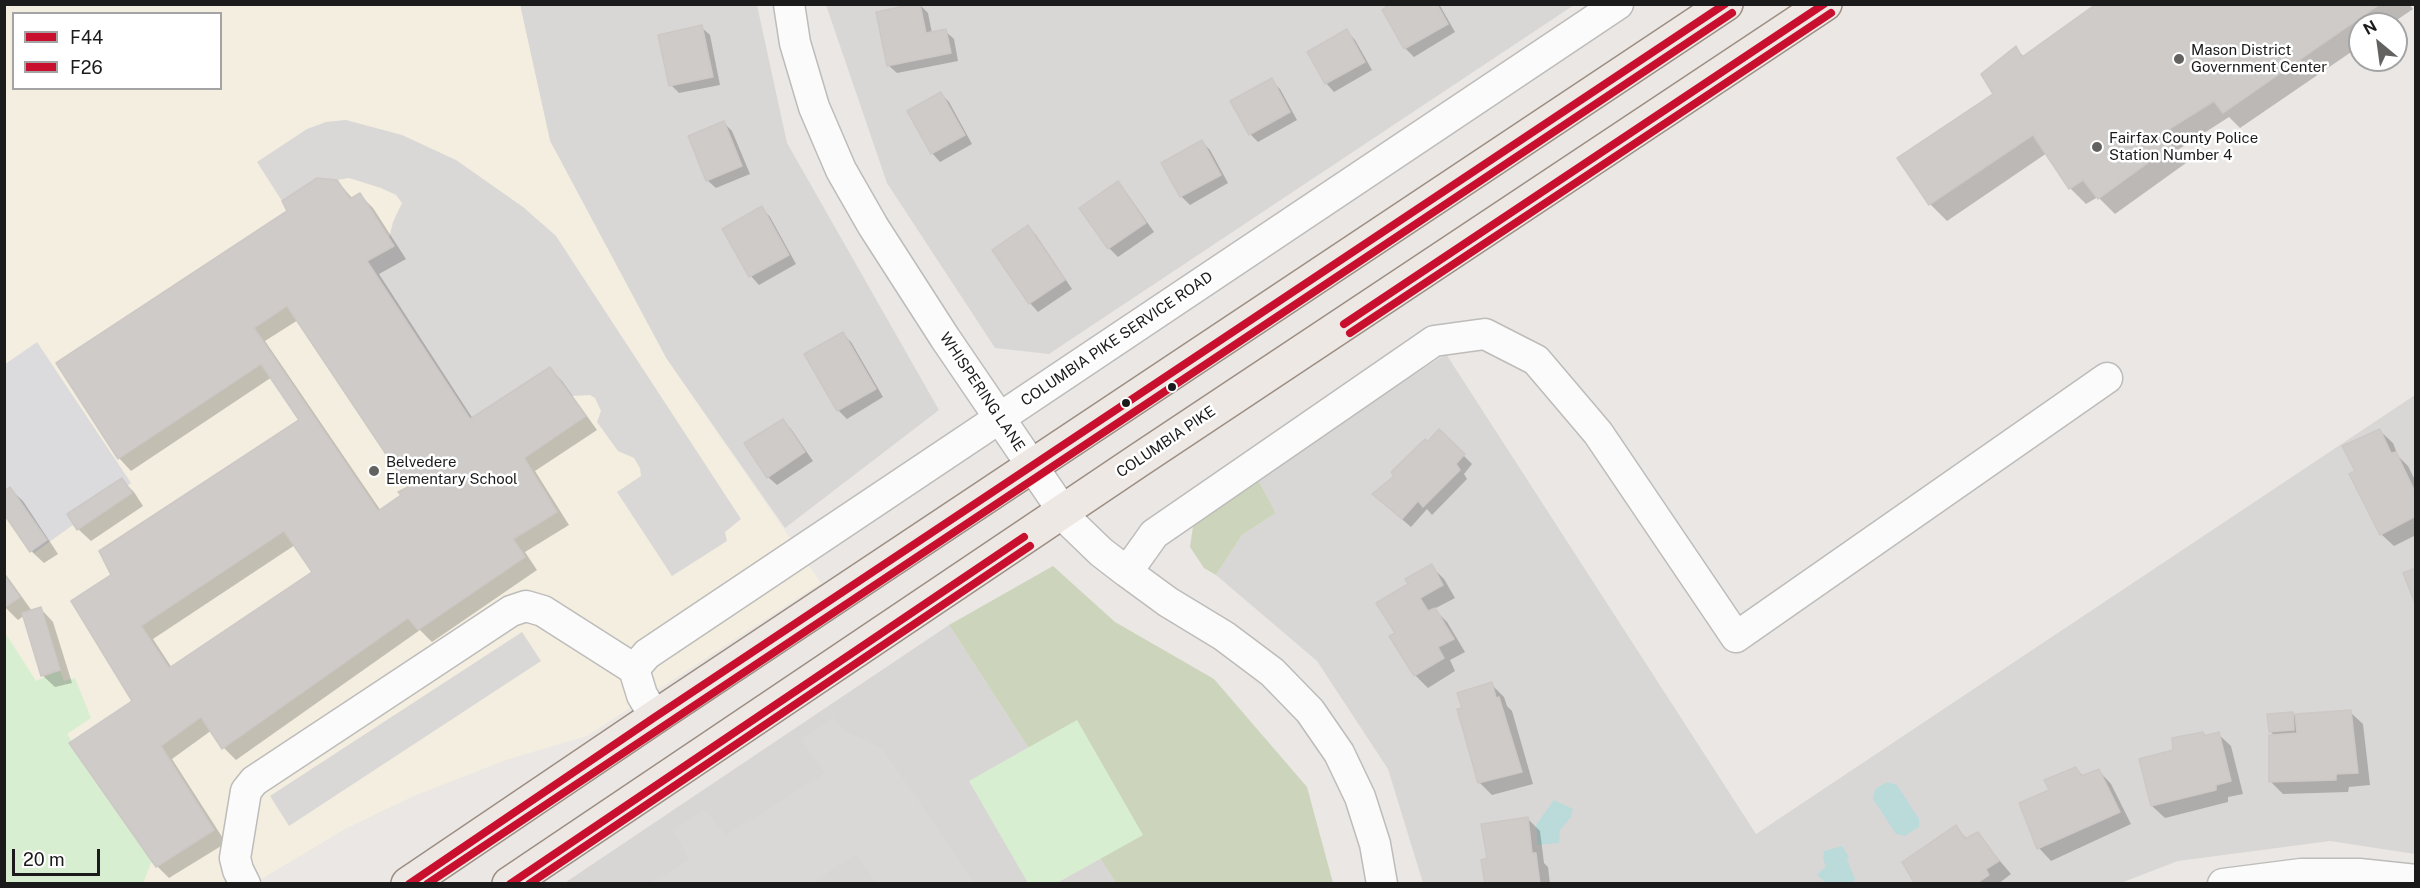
<!DOCTYPE html>
<style>
body{margin:0}
#map{position:relative;width:2420px;height:888px;overflow:hidden;background:#eae7e4;font-family:"Public Sans",sans-serif}
canvas{display:block}
.frame{position:absolute;inset:0;border:6px solid #1b1b1b;pointer-events:none}
.legend{position:absolute;left:12px;top:12px;width:210px;height:78px;box-sizing:border-box;background:#fff;border:2px solid #a4a4a4;margin:0;padding:8px 10px;list-style:none;font-size:18px;color:#1b1b1b}
.legend li{display:flex;align-items:center;gap:12px;height:30px}
.legend b{width:30px;border:2px solid #a4a4a4}
.north{position:absolute;left:2348px;top:12px;width:60px;height:60px;box-sizing:border-box;background:#fff;border:2px solid #a4a4a4;border-radius:50%;rotate:331deg;font-size:16px;font-weight:700;line-height:24px;text-align:center;color:#1b1b1b}
.north::after{content:'';display:block;margin:auto;width:21px;height:27px;background:#636261;clip-path:polygon(50% 0,100% 100%,50% 72%,0 100%)}
.scale{position:absolute;left:12px;top:849px;width:88px;height:27px;box-sizing:border-box;border:3px solid #1b1b1b;border-top:0;padding-left:8px;font-size:18px;line-height:21px;white-space:nowrap;color:#1b1b1b;-webkit-text-stroke:4px #fff;paint-order:stroke}
</style>
<div id="map">
<canvas width="2420" height="888"></canvas>
<div class="frame"></div>
<ul class="legend">
<li><b style="height:8px;background:#c8102e"></b>F44</li>
<li><b style="height:8px;background:#c8102e"></b>F26</li>
</ul>
<div class="north">N</div>
<div class="scale">20 m</div>
</div>
<script>
const ctx = document.querySelector('canvas').getContext('2d');
ctx.lineJoin = 'round';
function fill(path, color) { ctx.fillStyle = color; ctx.fill(path, 'evenodd'); }
const poly = rows => new Path2D(rows.map(r => 'M' + r).join(''));
function trace(path, color, width, dash) { ctx.strokeStyle = color; ctx.lineWidth = width; ctx.lineCap = dash ? 'butt' : 'round'; ctx.setLineDash(dash || []); ctx.stroke(path); }
function label(font, color, halo, rows, align = 'center') {
  ctx.font = font + ' "Public Sans",sans-serif'; ctx.lineWidth = 5; ctx.setLineDash([]); ctx.textBaseline = 'middle'; ctx.strokeStyle = halo; ctx.fillStyle = color; for (const [text, x, y, turn = 0] of rows) {
    ctx.save(); ctx.translate(x, y); ctx.rotate((+turn || 0) * Math.PI / 180); ctx.textAlign = isNaN(turn) ? turn : align; if (halo) ctx.strokeText(text, 0, 0); ctx.fillText(text, 0, 0); ctx.restore();
  }
}
fill(poly([
 [520,5,757,5,787,143,939,410,785,528,666,358,550,141],
 [826,5,1574,5,1049,354,995,348,887,183],
 [1446,354,1756,834,2415,395,2415,854,2330,841,2178,861,2118,884,1423,883,1388,769,1317,661,1216,575,1242,535,1276,513,1256,476]
]), '#d9d7d5');
fill(poly([
 [5,5,520,5,550,141,666,358,821,583,587,736,506,760,414,796,347,828,255,883,5,884],
 [14,14,220,14,220,88,14,88]
]), '#f3eedf');
fill(poly([
 [949,625,1116,883,563,884]
]), '#d8d6d5');
fill(poly([
 [1256,476,1276,513,1242,535,1216,575,1204,568,1190,547,1194,520],
 [1053,566,1115,622,1214,679,1307,787,1333,883,1116,883,949,625]
]), '#ccd5bb');
fill(poly([
 [4,631,36,681,60,670,64,681,75,678,91,718,67,734,152,861,143,883,5,883],
 [1077,720,1143,835,1057,883,1028,883,969,781]
]), '#d8eed1');
fill(poly([
 [346,120,402,135,456,160,523,207,556,236,741,519,725,532,727,541,672,576,617,492,641,476,640,468,634,458,618,451,597,422,601,411,595,398,590,395,571,396,550,367,470,419,367,261,394,246,389,238,393,222,402,203,396,195,381,188,349,178,337,180,317,178,282,201,257,162,307,129,326,122],
 [522,632,541,661,289,826,270,796],
 [833,717,844,730,882,748,975,883,876,883,856,854,811,883,650,883,689,860,673,830,704,809,726,835,825,773,801,739]
]), '#dad8d7');
fill(poly([
 [37,342,131,483,34,553,5,507,4,365]
]), '#dbdbde');
fill(poly([
 [1887,782,1897,785,1919,819,1919,827,1905,836,1896,834,1873,799,1875,789],
 [1554,800,1573,809,1571,817,1560,830,1559,843,1538,845,1536,825],
 [1842,846,1849,857,1847,860,1855,879,1853,883,1826,883,1817,875,1826,866,1823,859,1824,851]
]), '#badbda');
fill(poly([
 [1393,4,1439,4,1455,32,1414,57,1405,48],
 [2098,4,2409,4,2413,9,2391,24,2360,24,2360,46,2240,128,2229,117,2176,151,2186,163,2115,214,2098,197,2086,204,2070,188,2047,153,1947,221,1930,204,1899,158,1995,94,2016,48,2024,57],
 [920,5,928,13,932,33,945,31,954,39,958,61,897,73,888,65],
 [701,27,710,35,720,85,679,93,671,85],
 [1347,31,1355,40,1372,70,1334,92,1326,83],
 [1271,80,1280,89,1297,120,1258,142,1250,134],
 [941,94,949,102,972,144,940,162,932,153],
 [724,123,732,131,750,174,716,188,707,180],
 [1202,142,1210,150,1228,183,1190,205,1181,196,1163,163],
 [337,181,353,199,360,195,373,208,406,259,379,274,473,419,550,369,562,381,597,430,535,471,569,525,525,552,537,570,432,642,420,630,236,760,224,748,212,730,172,759,226,843,169,878,157,866,134,702,113,575,301,420,272,377,131,471,119,458,58,363],
 [298,320,410,488,381,511,265,341],
 [295,545,314,572,172,668,153,639],
 [1117,183,1126,192,1154,232,1118,257,1109,248,1081,208],
 [762,208,770,217,796,264,759,285,751,276,724,229],
 [1027,227,1036,235,1072,289,1038,312,1030,303,994,250],
 [842,333,851,342,883,397,847,419,838,410],
 [783,420,791,429,813,461,777,485,768,477],
 [1439,431,1472,464,1464,474,1467,479,1432,515,1427,509,1411,527,1383,503,1396,476],
 [2380,431,2393,443,2398,456,2408,466,2416,482,2416,535,2394,546,2381,534],
 [121,479,134,492,143,506,91,541,78,529],
 [10,489,23,501,58,554,44,563,31,551],
 [1431,566,1444,579,1455,598,1434,609,1447,622,1465,652,1450,660,1455,671,1428,688,1415,675,1391,636,1397,633,1410,585],
 [4,572,32,611,41,609,53,622,72,683,55,687,42,675,25,615,18,620,4,606],
 [1491,684,1504,697,1507,706,1512,711,1533,784,1492,795,1480,783,1459,710,1464,709],
 [2350,712,2363,724,2370,785,2349,787,2348,792,2283,794,2271,782,2275,736,2270,731,2292,713,2297,718],
 [2203,733,2207,737,2218,734,2231,746,2243,794,2228,797,2228,802,2165,818,2152,806,2175,751],
 [2076,769,2084,777,2099,771,2111,784,2131,824,2051,861,2039,848,2050,791],
 [1527,818,1540,831,1544,863,1548,867,1550,884,1486,884,1489,859],
 [1955,827,1968,840,1977,834,2011,874,1998,884,1917,884]
]), '#0003');
const building = poly([
 [914,4,920,4,926,33,946,29,951,53,887,66,876,12,914,4],
 [1390,4,1437,4,1448,24,1404,49,1382,10,1390,4],
 [2096,4,2380,4,2223,113,2214,101,2161,134,2171,146,2098,199,2083,180,2069,189,2033,135,1929,205,1897,158,1993,94,1981,74,2016,46,2022,57,2096,4],
 [702,25,713,77,669,86,658,35,702,25],
 [1347,29,1365,62,1325,84,1307,52,1347,29],
 [1272,78,1290,112,1249,135,1230,101,1272,78],
 [941,92,965,135,931,154,907,111,941,92],
 [724,121,742,166,706,181,688,136,724,121],
 [1202,140,1221,175,1180,197,1161,163,1202,140],
 [317,178,337,180,350,199,360,193,394,246,367,261,470,419,550,367,586,416,524,458,557,512,513,539,525,557,418,630,408,618,222,749,201,717,161,746,214,830,156,867,69,743,132,701,71,601,111,575,99,551,299,420,261,364,118,459,56,363,287,211,282,201,317,178],
 [287,306,408,487,398,492,401,495,378,511,254,328,287,306],
 [284,531,312,572,169,668,141,626,284,531],
 [1118,181,1146,223,1108,249,1079,208,1118,181],
 [762,206,789,255,749,277,722,229,762,206],
 [1028,225,1065,280,1029,304,992,250,1028,225],
 [843,332,876,389,837,411,804,354,843,332],
 [783,419,805,452,767,478,744,443,783,419],
 [1439,429,1465,454,1456,464,1460,470,1423,507,1418,501,1402,519,1372,494,1394,476,1391,472,1425,439,1428,441,1439,429],
 [2380,429,2391,453,2396,452,2416,494,2416,516,2380,535,2349,474,2355,471,2342,446,2380,429],
 [122,478,132,493,77,530,67,514,122,478],
 [10,487,47,540,30,552,4,514,4,491,10,487],
 [1432,564,1443,585,1420,598,1428,611,1435,608,1454,639,1438,647,1444,658,1414,676,1389,636,1395,633,1376,603,1408,584,1405,579,1432,564],
 [2416,568,2416,606,2403,573,2416,568],
 [4,575,20,597,4,608,4,575],
 [41,607,60,670,41,676,22,613,41,607],
 [1492,682,1496,698,1499,697,1522,772,1478,783,1457,709,1462,708,1457,693,1492,682],
 [2351,710,2358,773,2336,774,2336,780,2269,782,2269,735,2297,733,2295,714,2351,710],
 [2293,712,2294,730,2269,732,2267,714,2293,712],
 [2203,732,2204,736,2219,732,2231,781,2216,785,2216,790,2151,806,2139,759,2173,750,2172,738,2203,732],
 [2076,767,2081,776,2099,769,2120,812,2037,849,2019,803,2049,790,2044,780,2076,767],
 [1528,817,1532,853,1536,853,1540,884,1485,884,1481,860,1487,858,1481,824,1528,817],
 [1956,825,1965,839,1978,832,1999,861,1986,869,1989,875,1976,884,1915,884,1902,862,1956,825]
]);
fill(building, '#cecbc9');
trace(building, '#cdc8c6', 1.5);
const minor = poly([
 [789,4,795,43,814,107,841,170,873,226,945,338,1071,523,1101,552,1127,572,1168,602,1224,636,1272,672,1310,711,1339,753,1360,797,1375,844,1382,884],
 [1127,572,1154,534,1434,341,1485,334,1536,360,1598,433,1736,637,2107,378],
 [655,717,642,695,634,669,647,654,1618,4],
 [245,884,238,870,235,858,246,791,254,781,511,611,526,606,543,611,634,669],
 [2223,884,2301,874,2359,874,2416,880]
]);
const major = poly([
 [408,884,655,717,1726,4],
 [509,884,1142,458,1825,4]
]);
trace(minor, '#bdbcba', 33);
trace(major, '#9d8e83', 36);
trace(minor, '#fcfbfb', 30);
trace(major, '#eee8e4', 33);
trace(poly([
 [1344,324,1824,4],
 [409,884,655,717,1725,4],
 [510,884,1024,537]
]), '#c8102e', 8);
trace(poly([
 [1350,333,1831,13],
 [427,884,1732,13],
 [529,884,1030,546]
]), '#c8102e', 8);
for (const [x, y, r, color] of [
 [2179,59,6,"#636261"],
 [2097,147,6,"#636261"],
 [1172,387,5,"#1b1b1b"],
 [1126,403,5,"#1b1b1b"],
 [374,471,6,"#636261"]
]) { const dot = new Path2D(); dot.arc(x, y, r, 0, 2 * Math.PI); ctx.fillStyle = color; ctx.fill(dot); trace(dot, '#fff', 2); }
label('15px', '#1b1b1b', '#fff', [
 ["Mason District",2191,50],
 ["Government Center",2191,67],
 ["Fairfax County Police",2109,138],
 ["Station Number 4",2109,155],
 ["Belvedere",386,462],
 ["Elementary School",386,479]
], 'left');
label('15px', '#1b1b1b', '#fff', [
 ["COLUMBIA PIKE SERVICE ROAD",1117,339,-34],
 ["WHISPERING LANE",982,392,56],
 ["COLUMBIA PIKE",1166,442,-34]
]);
</script>
